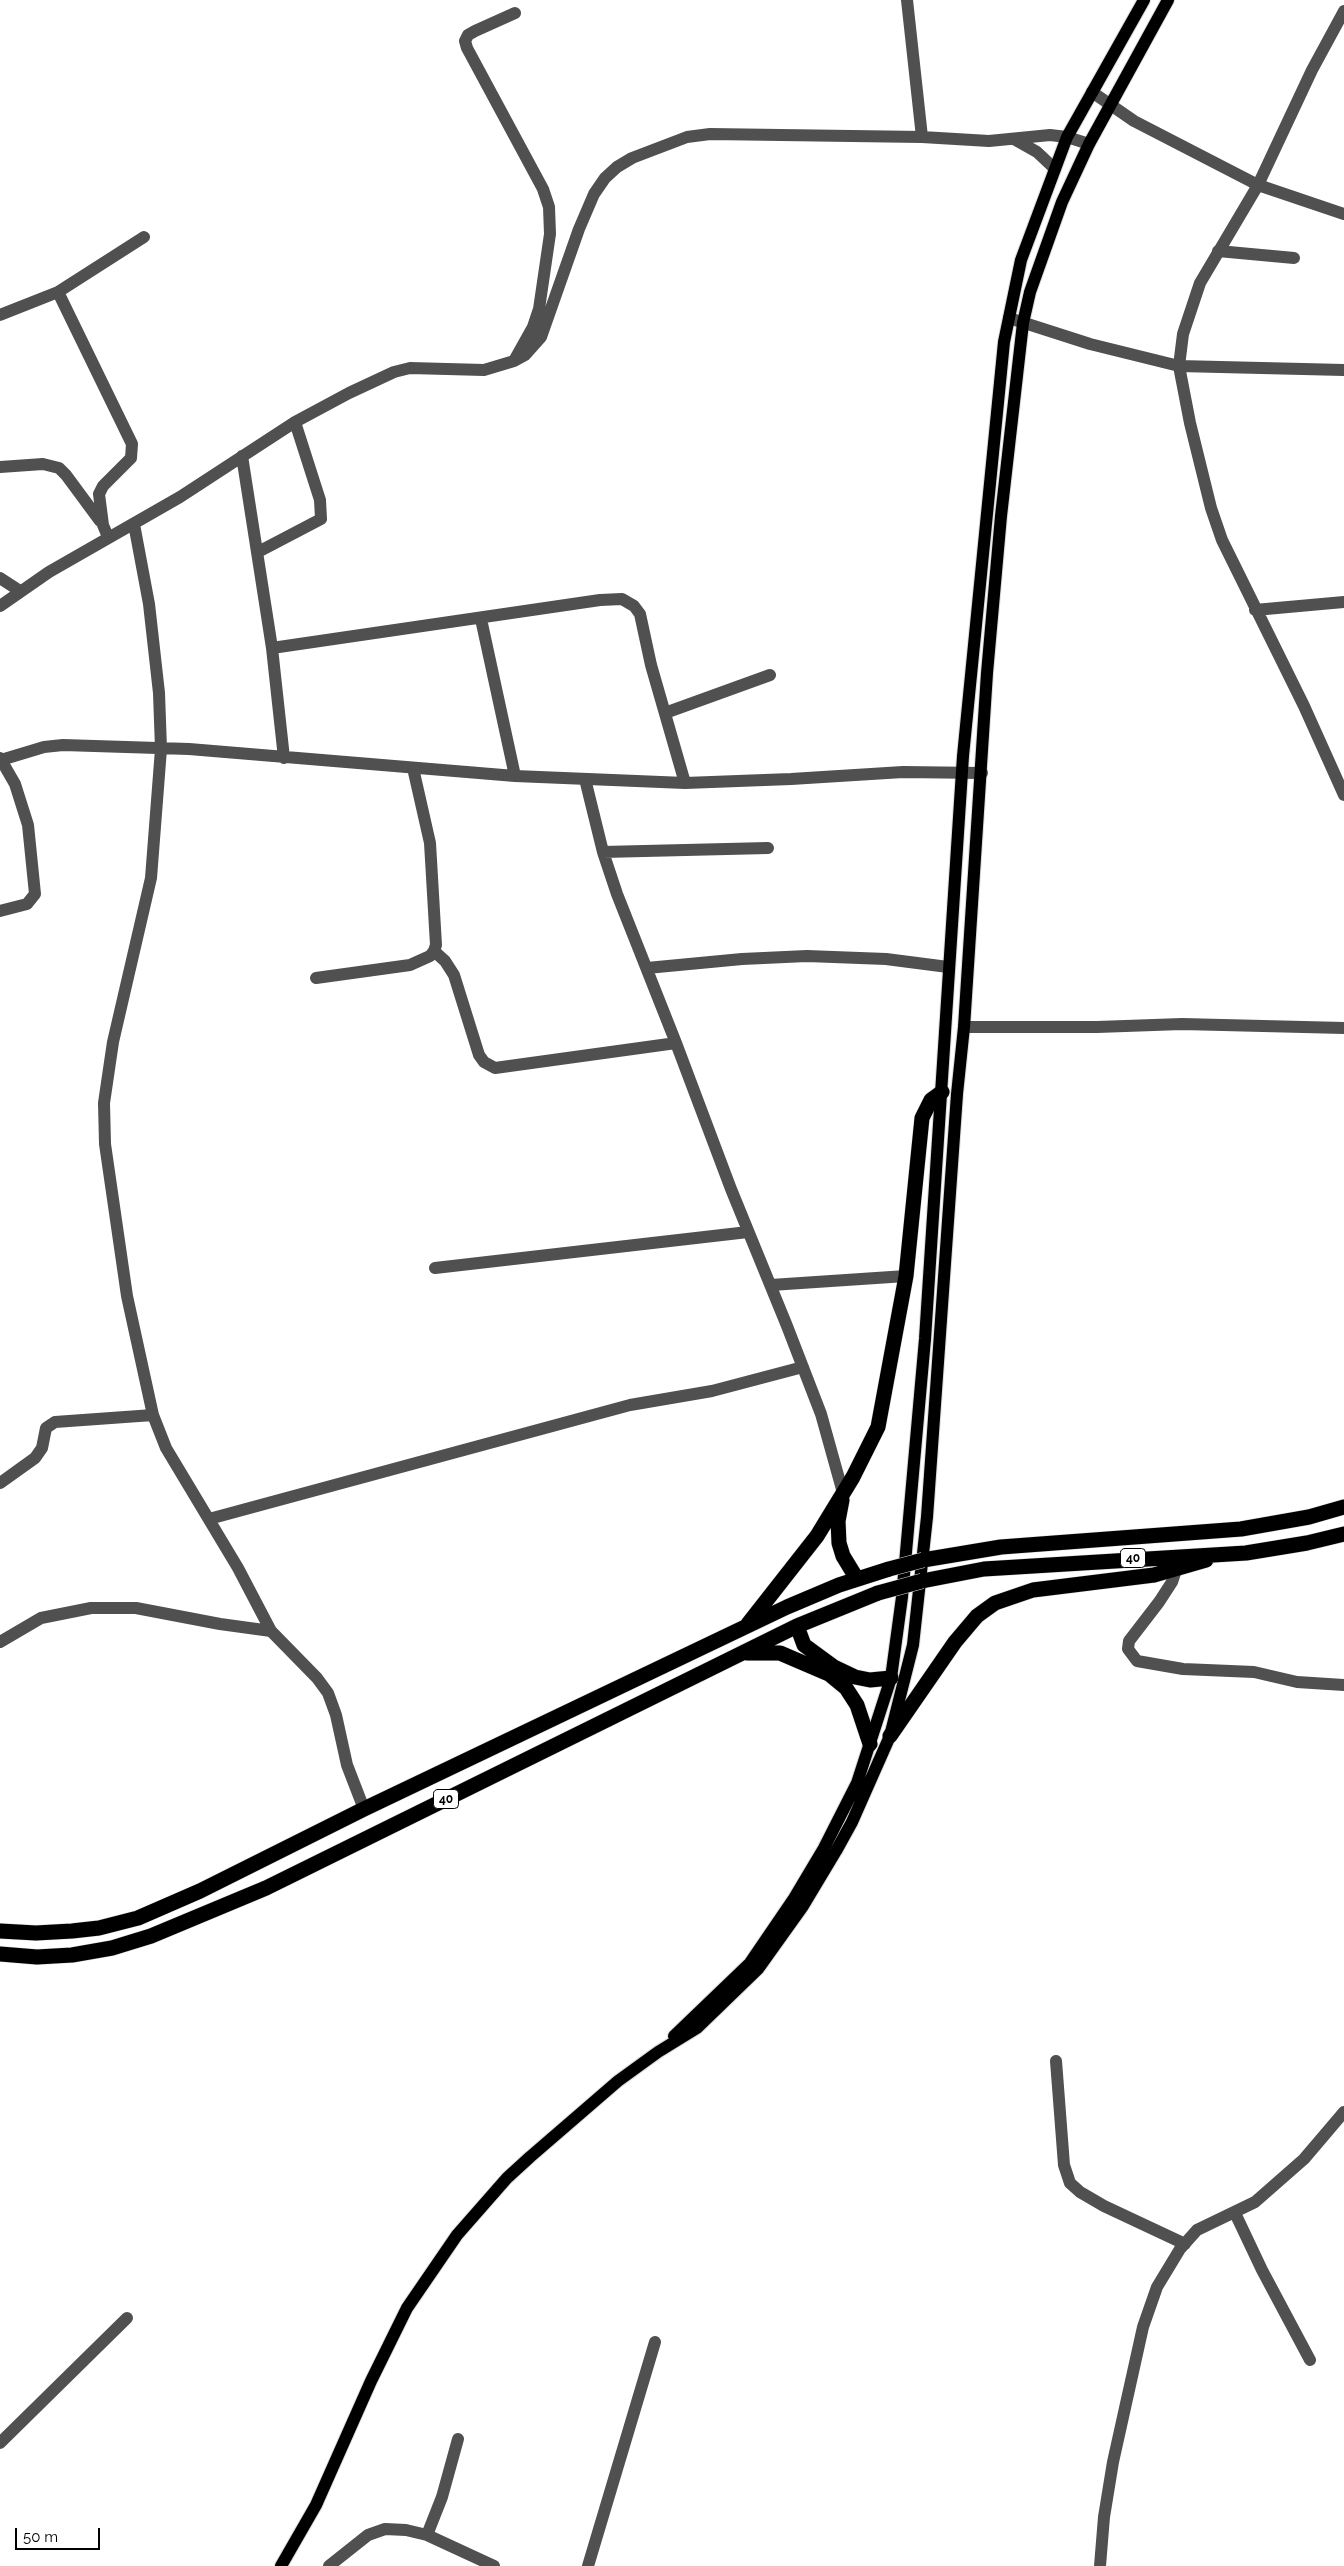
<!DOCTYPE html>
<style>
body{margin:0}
#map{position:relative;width:1344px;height:2566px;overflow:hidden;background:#fff;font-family:Raleway,sans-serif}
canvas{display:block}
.scale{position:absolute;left:15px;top:2528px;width:85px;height:22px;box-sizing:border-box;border:2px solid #000;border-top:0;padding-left:6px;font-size:15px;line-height:18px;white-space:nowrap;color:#000;-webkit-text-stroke:4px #fff;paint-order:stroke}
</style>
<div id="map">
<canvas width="1344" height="2566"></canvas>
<div class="scale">50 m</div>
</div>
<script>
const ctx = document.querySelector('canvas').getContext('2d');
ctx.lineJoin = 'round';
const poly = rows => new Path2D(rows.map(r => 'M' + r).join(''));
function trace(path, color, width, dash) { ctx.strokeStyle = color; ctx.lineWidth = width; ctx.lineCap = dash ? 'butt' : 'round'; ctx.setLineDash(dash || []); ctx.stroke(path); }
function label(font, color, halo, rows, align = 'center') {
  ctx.font = font + ' Raleway,sans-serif'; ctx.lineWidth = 4; ctx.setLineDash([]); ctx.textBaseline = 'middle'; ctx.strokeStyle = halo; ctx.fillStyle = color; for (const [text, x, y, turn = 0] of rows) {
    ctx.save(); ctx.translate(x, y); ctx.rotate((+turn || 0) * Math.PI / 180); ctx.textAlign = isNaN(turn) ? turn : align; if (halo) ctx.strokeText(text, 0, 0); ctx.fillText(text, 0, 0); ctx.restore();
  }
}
const major = poly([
 [674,2036,750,1963,793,1900,824,1848,857,1783,891,1678,902,1597,925,1339,963,756,1004,342,1021,260,1067,137,1144,0],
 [281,2566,316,2505,371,2381,407,2308,457,2235,507,2178,530,2157,618,2081,658,2052,697,2028,758,1969,803,1906,836,1851,852,1822,890,1736,913,1645,927,1517,957,1094,964,1027,987,673,1001,516,1023,323,1030,292,1062,202,1089,144,1168,0]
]);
const highway = poly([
 [842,1500,838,1521,839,1543,843,1556,857,1579],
 [923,1560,1001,1547,1241,1529,1309,1517,1344,1507],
 [922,1581,984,1569,1246,1553,1307,1543,1344,1534],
 [748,1624,817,1536,853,1477,878,1427,906,1276,922,1118,931,1100,942,1092],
 [797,1626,804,1645,834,1667,855,1677,870,1680,891,1678],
 [747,1653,780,1653,829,1674,846,1688,857,1705,870,1744],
 [890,1736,955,1642,977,1616,995,1603,1033,1590,1154,1575,1206,1560],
 [0,1931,36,1933,72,1931,99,1928,138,1918,200,1891,364,1809,787,1607,839,1585,889,1569],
 [0,1954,37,1957,72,1955,112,1948,151,1936,266,1888,797,1626,878,1593]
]);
trace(major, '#dbdbdb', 14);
trace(highway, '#dbdbdb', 16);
trace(poly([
 [907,0,922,137],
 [1344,11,1312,70,1258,185,1200,283,1183,334,1179,366,1190,423,1211,508,1222,540,1304,706,1344,795],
 [1092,92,1134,121,1258,185,1344,214],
 [1014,139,1037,152,1055,169],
 [1218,251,1294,258],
 [58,292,132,444,131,458,103,486,99,494,103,525,108,537],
 [0,315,58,292,144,237],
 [1009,318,1090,344,1179,366,1344,370],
 [514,361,533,327,539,309,550,234,549,207,543,189,467,48,465,41,468,35,475,31,515,13],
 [242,456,272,648,284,758],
 [0,467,43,464,59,468,66,475,100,521],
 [134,524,149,604,159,693,161,749,151,878,113,1042,104,1103,105,1144,127,1296,153,1415,166,1448,238,1568,271,1631,317,1678,328,1693,336,1715,347,1765,364,1809],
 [258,552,321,519,320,500,295,422],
 [0,578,20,591],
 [0,606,49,572,180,497,295,422,349,393,394,372,410,368,484,370,514,361,525,355,541,337,579,229,594,194,605,178,617,167,632,158,687,137,710,134,922,137,989,141,1050,135,1067,137,1089,144],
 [1255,610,1344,602],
 [481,619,515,776],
 [272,648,600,600,622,599,634,606,640,614,651,665,685,783],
 [665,713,770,675],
 [0,758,15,784,28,825,35,894,27,904,0,911],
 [1,760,44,747,63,745,189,749,515,776,685,783,791,779,903,772,982,773],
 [585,779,603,852,617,894,676,1043,731,1189,787,1326,821,1414,843,1493],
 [603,852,768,848],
 [434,951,445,961,454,975,479,1055,484,1062,495,1068,676,1043],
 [647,968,742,959,807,956,886,959,948,967],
 [316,978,410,965,430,956,434,951,436,945,430,843,413,768],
 [964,1027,1097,1027,1182,1024,1344,1028],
 [435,1268,748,1232],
 [771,1285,906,1276],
 [0,1483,35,1458,42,1448,46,1428,55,1422,153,1415],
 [209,1519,630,1405,712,1391,803,1367],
 [1176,1570,1172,1582,1159,1602,1129,1641,1128,1649,1137,1661,1183,1669,1254,1672,1297,1682,1344,1685],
 [0,1642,41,1618,91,1608,136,1608,220,1624,271,1631],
 [1056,2061,1064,2165,1070,2183,1080,2192,1104,2206,1185,2244],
 [1235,2213,1262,2270,1310,2360],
 [0,2443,127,2318],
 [427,2535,442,2497,458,2439],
 [329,2566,368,2535,385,2529,406,2530,427,2535,494,2566],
 [588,2566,655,2342],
 [1100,2566,1104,2517,1113,2462,1143,2327,1157,2287,1180,2249,1197,2230,1255,2202,1304,2159,1344,2112]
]), '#505050', 12);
trace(major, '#000', 12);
trace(highway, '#000', 15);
const highwayBridge = poly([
 [889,1569,923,1560],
 [878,1593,922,1581]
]);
trace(highwayBridge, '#dbdbdb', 16, []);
trace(highwayBridge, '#000', 15);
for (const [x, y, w] of [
 [1133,1558,25],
 [446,1799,25]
]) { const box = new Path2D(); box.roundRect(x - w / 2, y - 9.5, w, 19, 4); ctx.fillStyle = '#fff'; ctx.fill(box); trace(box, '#000', 1); }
label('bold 12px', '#000', null, [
 ["40",1133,1558],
 ["40",446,1799]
]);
</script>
